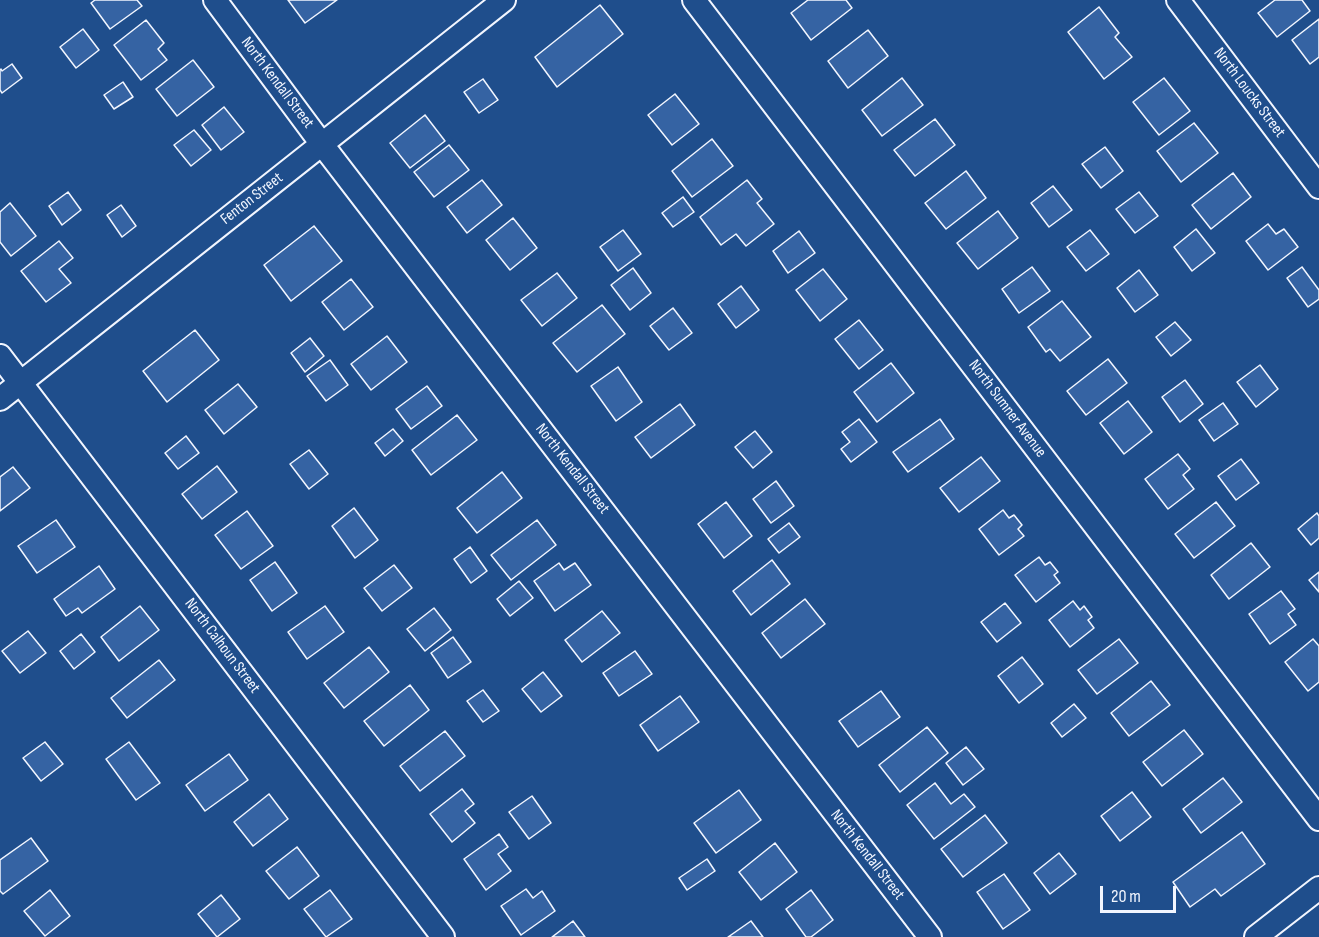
<!DOCTYPE html>
<style>
body{margin:0}
#map{position:relative;width:1319px;height:937px;overflow:hidden;background:#1f4e8c;font-family:"Sofia Sans Condensed",sans-serif}
canvas{display:block}
.scale{position:absolute;left:1100px;top:886px;width:76px;height:27px;box-sizing:border-box;border:3px solid #f2f6ff;border-top:0;padding-left:8px;font-size:18px;line-height:21px;white-space:nowrap;color:#f2f6ff;-webkit-text-stroke:4px #1f4e8c;paint-order:stroke}
</style>
<div id="map">
<canvas width="1319" height="937"></canvas>
<div class="scale">20 m</div>
</div>
<script>
const ctx = document.querySelector('canvas').getContext('2d');
ctx.lineJoin = 'round';
function fill(path, color) { ctx.fillStyle = color; ctx.fill(path, 'evenodd'); }
const poly = rows => new Path2D(rows.map(r => 'M' + r).join(''));
function trace(path, color, width, dash) { ctx.strokeStyle = color; ctx.lineWidth = width; ctx.lineCap = dash ? 'butt' : 'round'; ctx.setLineDash(dash || []); ctx.stroke(path); }
function label(font, color, halo, rows, align = 'center') {
  ctx.font = font + ' "Sofia Sans Condensed",sans-serif'; ctx.lineWidth = 4.5; ctx.setLineDash([]); ctx.textBaseline = 'middle'; ctx.strokeStyle = halo; ctx.fillStyle = color; for (const [text, x, y, turn = 0] of rows) {
    ctx.save(); ctx.translate(x, y); ctx.rotate((+turn || 0) * Math.PI / 180); ctx.textAlign = isNaN(turn) ? turn : align; if (halo) ctx.strokeText(text, 0, 0); ctx.fillText(text, 0, 0); ctx.restore();
  }
}
const building = poly([
 [95,0,137,0,142,6,110,29,91,3,95,0],
 [288,0,337,0,305,23,288,0],
 [808,0,846,0,852,8,811,40,791,13,808,0],
 [1275,0,1302,0,1310,11,1277,37,1258,13,1275,0],
 [600,5,623,34,557,87,535,57,600,5],
 [1099,7,1119,33,1115,37,1132,57,1104,79,1068,32,1099,7],
 [1319,19,1319,57,1310,64,1292,40,1319,19],
 [146,20,164,43,158,49,167,60,141,80,114,45,146,20],
 [83,29,99,50,76,68,60,47,83,29],
 [868,30,888,56,848,88,828,61,868,30],
 [193,60,214,87,177,116,156,89,193,60],
 [12,64,22,78,2,93,0,90,0,70,1,69,2,71,12,64],
 [902,78,923,105,882,136,862,110,902,78],
 [1164,78,1190,111,1159,135,1133,102,1164,78],
 [483,79,498,100,479,113,464,92,483,79],
 [123,82,133,97,114,109,104,95,123,82],
 [675,94,699,124,672,145,648,115,675,94],
 [224,107,244,132,221,150,202,125,224,107],
 [425,115,445,141,410,168,390,143,425,115],
 [935,119,955,145,915,176,894,150,935,119],
 [1194,123,1218,153,1181,182,1157,151,1194,123],
 [194,130,211,150,191,166,174,145,194,130],
 [712,139,733,166,692,197,672,171,712,139],
 [449,145,469,170,434,197,414,172,449,145],
 [1105,147,1123,171,1101,188,1082,164,1105,147],
 [966,171,986,198,946,229,925,203,966,171],
 [1233,173,1251,197,1211,229,1192,205,1233,173],
 [482,180,502,205,467,233,447,207,482,180],
 [747,180,762,199,757,203,774,224,746,246,736,234,721,245,700,217,747,180],
 [1053,186,1072,210,1049,227,1031,203,1053,186],
 [68,192,81,210,62,225,49,206,68,192],
 [1139,192,1158,216,1135,233,1116,209,1139,192],
 [683,197,694,212,673,227,662,213,683,197],
 [10,203,36,236,11,256,0,242,0,212,10,203],
 [121,205,136,226,122,237,107,215,121,205],
 [998,211,1018,238,978,269,957,243,998,211],
 [513,218,537,248,510,270,486,240,513,218],
 [1268,224,1276,234,1284,229,1298,247,1268,270,1246,241,1268,224],
 [314,226,342,261,291,301,264,265,314,226],
 [1196,229,1215,253,1192,271,1174,247,1196,229],
 [623,230,641,254,618,271,600,247,623,230],
 [1090,230,1109,254,1086,271,1067,247,1090,230],
 [799,231,815,253,788,273,773,251,799,231],
 [59,241,73,258,59,269,71,283,46,302,21,271,59,241],
 [1032,267,1050,291,1019,313,1002,289,1032,267],
 [1302,267,1319,290,1319,299,1308,307,1287,278,1302,267],
 [633,268,651,293,630,310,611,285,633,268],
 [823,269,847,299,820,321,796,290,823,269],
 [1139,270,1158,295,1135,312,1117,288,1139,270],
 [557,273,577,298,542,326,521,300,557,273],
 [351,279,373,307,344,330,322,302,351,279],
 [741,286,759,310,736,328,718,304,741,286],
 [1062,301,1091,337,1060,361,1050,349,1046,352,1028,327,1062,301],
 [602,305,625,334,577,372,553,343,602,305],
 [673,308,692,333,669,350,650,326,673,308],
 [859,320,883,350,859,369,835,339,859,320],
 [1175,322,1191,340,1171,356,1156,337,1175,322],
 [195,330,219,360,167,402,143,371,195,330],
 [387,336,407,362,371,390,351,364,387,336],
 [310,338,324,356,305,372,291,353,310,338],
 [1108,359,1127,383,1086,415,1067,391,1108,359],
 [330,360,348,385,326,401,307,376,330,360],
 [891,363,914,393,877,422,854,392,891,363],
 [1260,365,1278,389,1256,407,1237,382,1260,365],
 [618,367,642,402,616,421,591,386,618,367],
 [1185,380,1203,404,1180,422,1162,397,1185,380],
 [238,384,257,407,224,434,205,410,238,384],
 [427,386,442,406,411,429,396,409,427,386],
 [1128,401,1152,432,1124,454,1100,423,1128,401],
 [1223,403,1238,424,1214,441,1199,420,1223,403],
 [680,404,695,425,651,458,635,437,680,404],
 [457,415,477,440,431,475,412,450,457,415],
 [859,419,877,442,851,462,841,449,850,442,842,432,859,419],
 [940,419,954,439,908,472,893,452,940,419],
 [393,429,403,441,385,456,375,443,393,429],
 [755,431,772,452,753,468,735,447,755,431],
 [186,436,199,453,178,469,165,453,186,436],
 [309,450,328,474,309,489,290,464,309,450],
 [1178,454,1190,469,1183,475,1194,489,1168,509,1145,479,1178,454],
 [981,457,1000,481,959,512,940,488,981,457],
 [1241,459,1259,483,1236,500,1218,476,1241,459],
 [217,466,237,492,202,519,182,494,217,466],
 [13,467,30,488,0,511,0,477,13,467],
 [502,472,522,498,477,533,457,508,502,472],
 [776,481,794,506,771,523,753,499,776,481],
 [726,502,752,536,724,558,698,524,726,502],
 [1216,502,1235,526,1194,558,1175,534,1216,502],
 [354,508,378,540,355,558,332,526,354,508],
 [1003,510,1009,518,1014,515,1022,525,1018,529,1024,536,999,555,979,529,1003,510],
 [247,511,273,546,241,569,215,535,247,511],
 [1317,513,1319,516,1319,538,1311,545,1298,529,1317,513],
 [56,520,75,547,37,573,18,546,56,520],
 [537,520,556,545,511,580,491,555,537,520],
 [789,523,800,537,779,553,768,539,789,523],
 [1251,543,1270,567,1229,599,1211,575,1251,543],
 [470,547,487,571,471,583,454,559,470,547],
 [1039,557,1045,565,1050,562,1058,572,1054,575,1060,583,1036,602,1015,575,1039,557],
 [772,560,790,584,751,615,733,591,772,560],
 [275,562,297,593,272,611,250,580,275,562],
 [559,563,564,570,575,563,591,585,555,611,534,581,559,563],
 [394,565,412,588,382,611,364,588,394,565],
 [99,566,115,589,82,613,78,608,66,616,54,599,99,566],
 [1319,572,1319,592,1309,580,1319,572],
 [519,581,533,598,510,616,497,599,519,581],
 [1281,591,1295,609,1288,614,1296,625,1270,644,1249,614,1281,591],
 [805,599,825,624,781,658,762,633,805,599],
 [1073,601,1080,610,1084,606,1092,617,1088,620,1094,628,1070,647,1049,620,1073,601],
 [1005,603,1021,623,997,642,981,622,1005,603],
 [140,606,159,630,119,661,101,637,140,606],
 [325,606,344,632,307,659,288,632,325,606],
 [434,608,451,630,425,651,407,629,434,608],
 [602,611,620,633,582,662,565,640,602,611],
 [28,631,46,653,20,673,2,651,28,631],
 [81,634,95,652,74,669,60,651,81,634],
 [453,637,471,662,448,678,431,653,453,637],
 [1119,639,1138,663,1097,694,1078,670,1119,639],
 [1313,639,1319,646,1319,682,1308,691,1285,662,1313,639],
 [369,647,389,672,344,708,324,683,369,647],
 [635,651,652,674,619,696,603,673,635,651],
 [1022,657,1043,684,1019,703,998,676,1022,657],
 [159,660,175,680,127,718,111,698,159,660],
 [543,672,562,696,541,712,522,689,543,672],
 [1151,681,1170,705,1129,736,1111,713,1151,681],
 [410,685,429,710,384,746,364,721,410,685],
 [483,690,499,711,483,722,467,701,483,690],
 [881,691,900,717,858,747,839,721,881,691],
 [680,696,699,722,658,751,640,725,680,696],
 [1074,704,1086,718,1062,737,1051,723,1074,704],
 [927,727,948,753,900,792,879,765,927,727],
 [1184,730,1203,754,1162,786,1143,762,1184,730],
 [445,731,465,756,420,791,400,766,445,731],
 [45,742,63,764,41,781,23,758,45,742],
 [129,742,160,783,136,800,106,759,129,742],
 [966,747,984,769,963,785,946,763,966,747],
 [229,754,248,780,205,811,186,785,229,754],
 [1223,778,1242,802,1201,833,1183,809,1223,778],
 [935,783,951,804,964,794,975,807,934,839,907,805,935,783],
 [462,789,474,804,465,811,475,823,452,842,430,814,462,789],
 [739,790,761,820,716,853,694,823,739,790],
 [1132,792,1151,817,1120,841,1101,816,1132,792],
 [269,794,288,819,253,846,234,822,269,794],
 [532,796,551,823,529,839,509,812,532,796],
 [985,815,1007,843,963,877,941,849,985,815],
 [1242,832,1265,864,1221,896,1215,889,1190,907,1173,882,1242,832],
 [499,834,508,847,498,854,511,871,486,890,464,859,499,834],
 [31,838,48,861,3,894,0,891,0,860,31,838],
 [775,843,797,872,761,900,739,872,775,843],
 [297,847,319,876,289,899,266,871,297,847],
 [1059,853,1076,874,1050,894,1034,873,1059,853],
 [707,859,715,871,687,890,679,878,707,859],
 [1004,874,1030,910,1003,929,977,892,1004,874],
 [526,889,533,898,542,891,555,911,521,935,501,906,526,889],
 [50,890,70,916,45,936,24,911,50,890],
 [330,890,352,919,326,937,304,909,330,890],
 [811,890,833,920,811,937,806,937,786,909,811,890],
 [221,895,240,919,217,937,198,914,221,895],
 [573,921,585,937,552,937,573,921],
 [751,921,763,937,728,937,751,921]
]);
fill(building, '#3563a3');
trace(building, '#f2f6ff', 1.5);
const minor = poly([
 [215,0,321,143,930,937],
 [694,0,1319,819],
 [1178,0,1319,187],
 [0,356,443,937],
 [0,399,504,0],
 [1256,937,1319,888]
]);
trace(minor, '#f2f6ff', 26);
trace(minor, '#1f4e8c', 22);
label('16px', '#f2f6ff', '#1f4e8c', [
 ["North Kendall Street",277,83,53],
 ["North Loucks Street",1249,93,53],
 ["Fenton Street",252,199,-38],
 ["North Sumner Avenue",1007,409,53],
 ["North Kendall Street",572,469,52],
 ["North Calhoun Street",222,646,53],
 ["North Kendall Street",867,855,52]
]);
</script>
